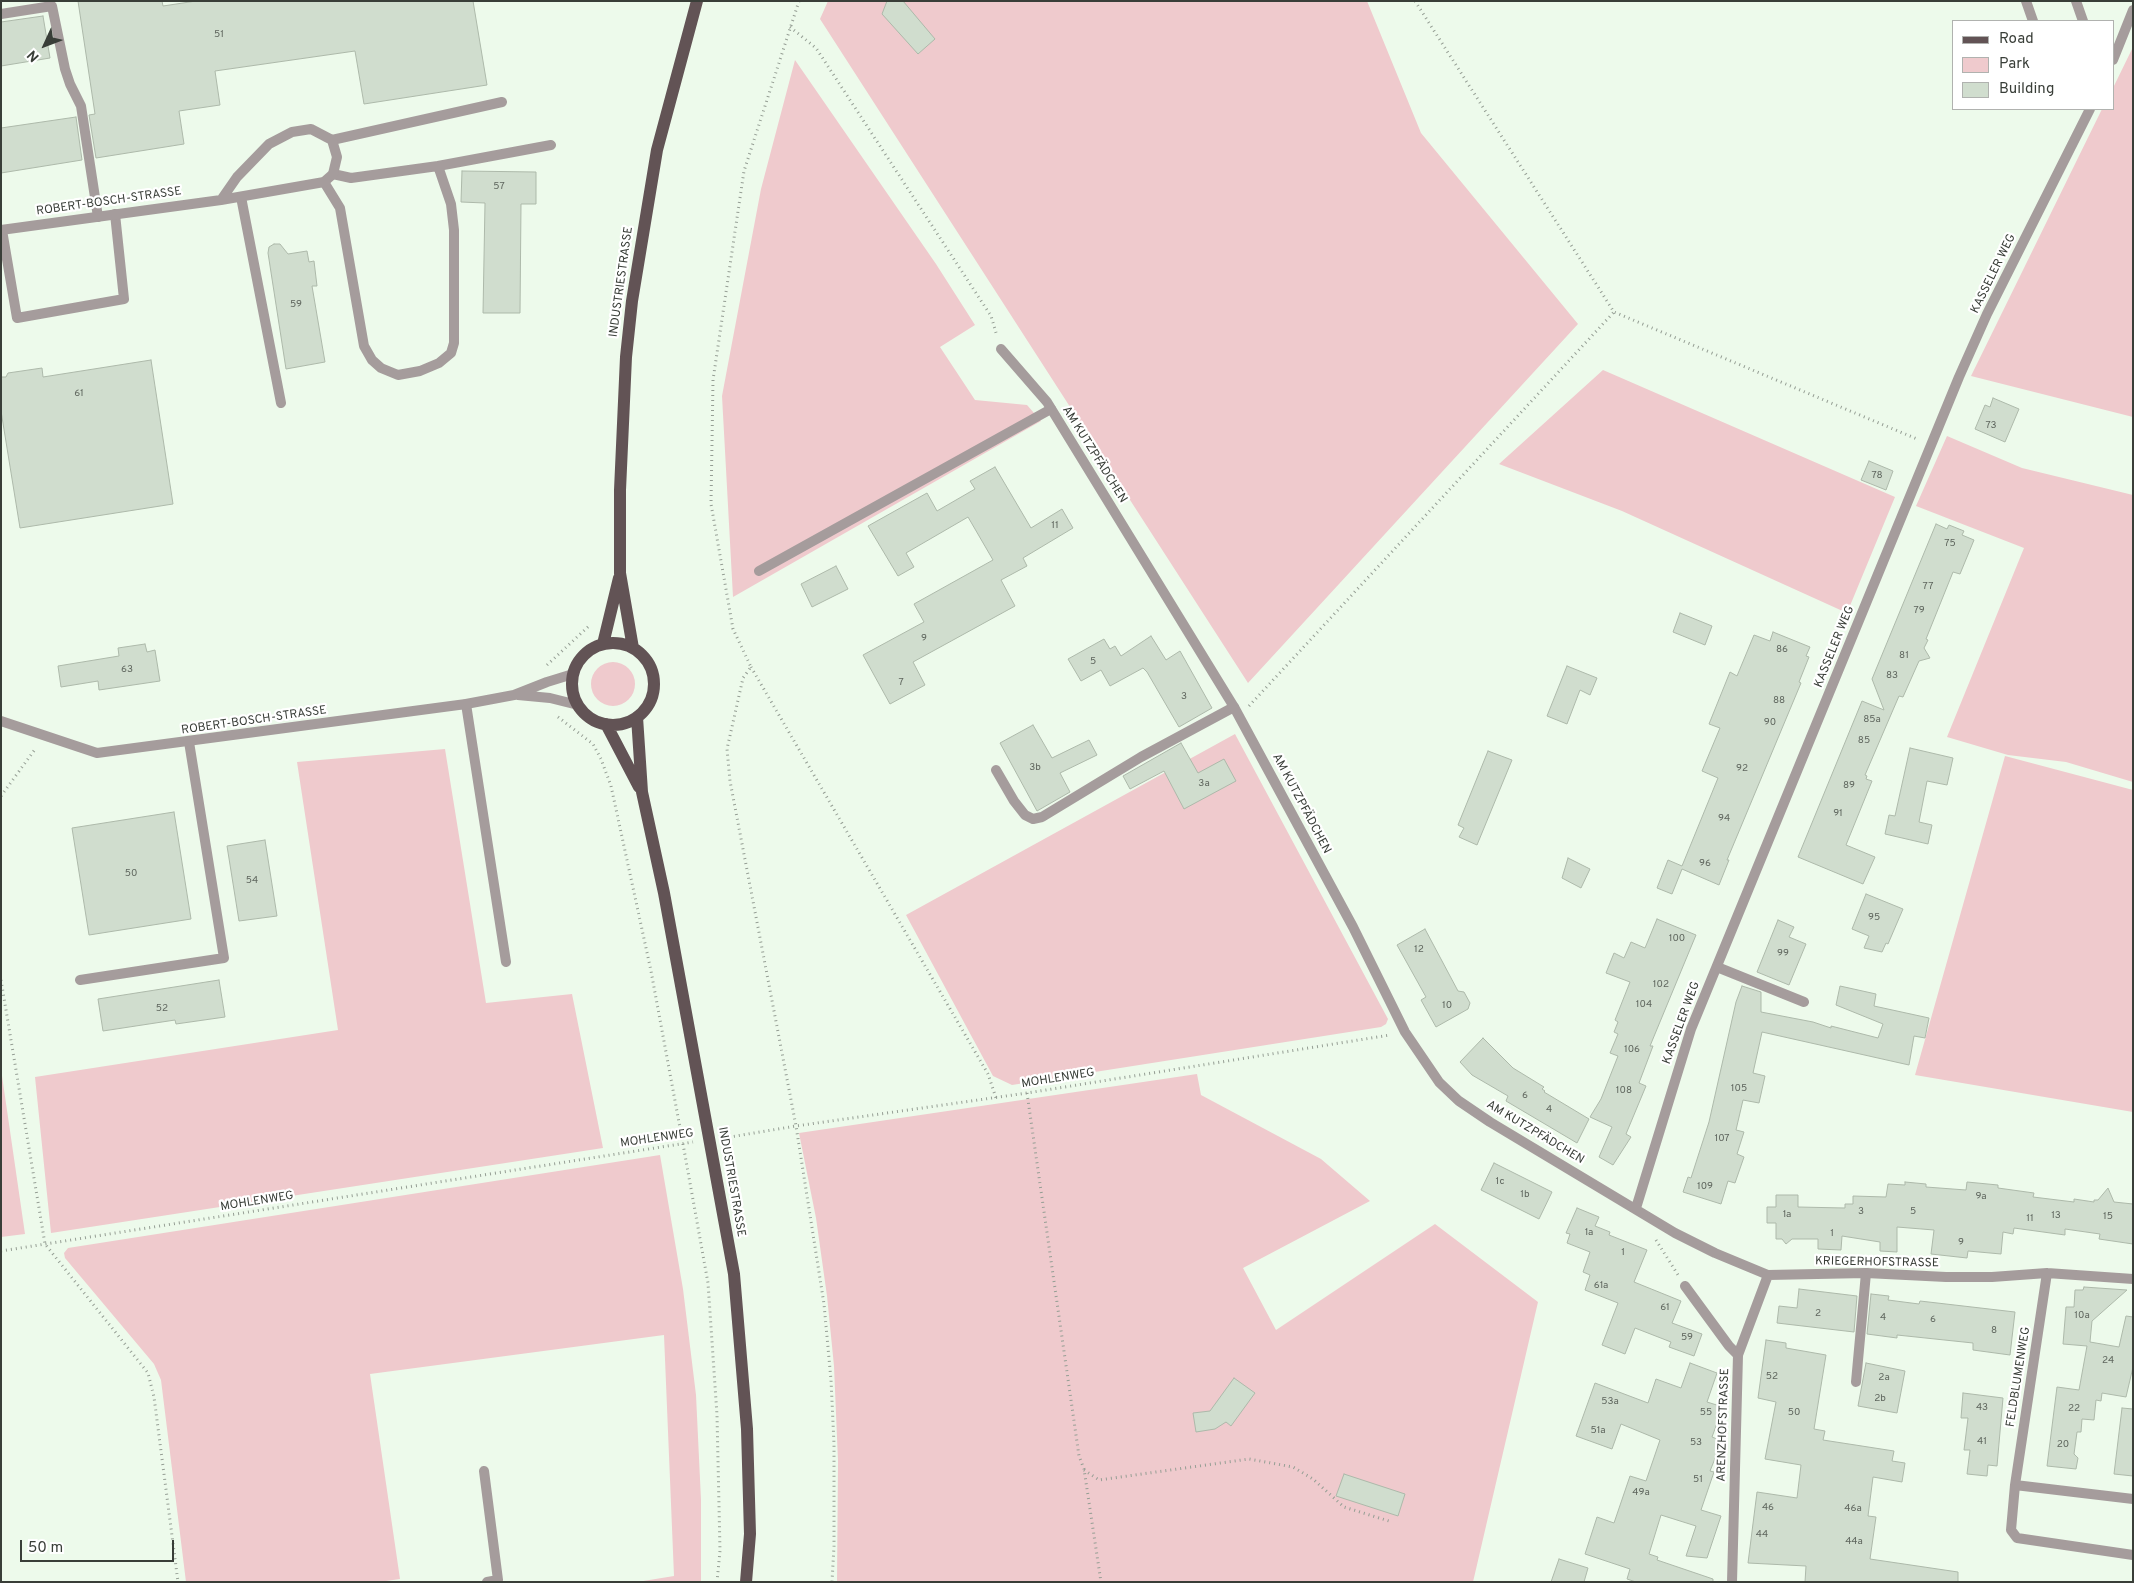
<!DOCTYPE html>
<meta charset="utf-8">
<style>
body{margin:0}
#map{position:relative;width:2134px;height:1583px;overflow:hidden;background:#edfaeb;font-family:Overpass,sans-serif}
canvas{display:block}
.frame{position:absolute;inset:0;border:2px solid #393e38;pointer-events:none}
.legend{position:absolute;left:1952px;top:20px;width:162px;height:90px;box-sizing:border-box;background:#fff;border:1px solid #b0b2af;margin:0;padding:6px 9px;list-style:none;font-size:15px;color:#393e38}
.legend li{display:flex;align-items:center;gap:10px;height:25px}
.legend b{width:25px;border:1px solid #b0b2af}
.north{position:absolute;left:20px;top:20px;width:50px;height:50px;-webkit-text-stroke:4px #fff;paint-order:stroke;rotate:227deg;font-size:14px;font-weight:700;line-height:20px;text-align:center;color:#393e38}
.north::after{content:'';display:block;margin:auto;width:18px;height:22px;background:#393e38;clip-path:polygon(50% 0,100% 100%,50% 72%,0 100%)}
.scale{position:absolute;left:20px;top:1540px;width:154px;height:22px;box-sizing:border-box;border:2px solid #393e38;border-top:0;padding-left:6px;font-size:15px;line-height:18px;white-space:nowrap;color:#393e38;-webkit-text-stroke:4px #fff;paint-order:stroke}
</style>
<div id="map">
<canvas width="2134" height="1583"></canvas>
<div class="frame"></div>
<ul class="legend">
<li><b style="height:6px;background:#625355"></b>Road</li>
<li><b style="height:14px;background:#efcacd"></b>Park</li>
<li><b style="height:14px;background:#d0ddce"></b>Building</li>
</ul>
<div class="north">N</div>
<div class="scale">50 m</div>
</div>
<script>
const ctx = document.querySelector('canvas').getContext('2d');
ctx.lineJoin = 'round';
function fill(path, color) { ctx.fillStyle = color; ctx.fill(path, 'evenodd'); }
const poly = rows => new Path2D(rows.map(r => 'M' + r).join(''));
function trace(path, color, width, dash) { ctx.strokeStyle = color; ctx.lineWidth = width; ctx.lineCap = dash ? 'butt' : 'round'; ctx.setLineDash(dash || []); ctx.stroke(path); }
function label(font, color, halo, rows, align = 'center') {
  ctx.font = font + ' Overpass,sans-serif'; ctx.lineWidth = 4.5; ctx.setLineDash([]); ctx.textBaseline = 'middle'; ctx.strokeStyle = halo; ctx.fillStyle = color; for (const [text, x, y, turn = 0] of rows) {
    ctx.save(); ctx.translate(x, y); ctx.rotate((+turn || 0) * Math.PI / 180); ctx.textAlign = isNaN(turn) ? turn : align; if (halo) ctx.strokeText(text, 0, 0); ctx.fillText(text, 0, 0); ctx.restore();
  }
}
fill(poly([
 [828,1,1367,1,1421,133,1578,324,1248,683,820,19],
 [2133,47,2133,417,1971,376,2102,109,2113,109,2113,88],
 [795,60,936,264,975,325,940,347,975,400,1027,405,1041,421,733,597,722,396,761,189],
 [1603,370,1895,497,1847,613,1622,511,1499,464],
 [1947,436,2022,468,2133,495,2133,782,2066,762,2008,755,1947,737,2024,548,1916,506],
 '591 684a22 22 0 1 1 44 0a22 22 0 1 1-44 0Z',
 [1235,734,1388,1019,1386,1024,1381,1027,1012,1085,993,1076,906,915],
 [445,749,486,1003,572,994,603,1148,51,1233,35,1077,338,1030,297,762],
 [2005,756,2133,790,2133,1112,1915,1075],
 [1,1069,25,1234,1,1237],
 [1197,1074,1201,1095,1321,1159,1370,1201,1243,1268,1276,1330,1435,1224,1538,1302,1473,1582,837,1582,838,1461,834,1366,827,1296,816,1218,799,1133],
 [660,1155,683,1289,696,1395,701,1500,701,1582,637,1582,674,1576,664,1335,370,1374,400,1579,379,1582,186,1582,161,1380,154,1364,65,1258,64,1253,68,1248]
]), '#efcacd');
const building = poly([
 [78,1,162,1,163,6,196,1,473,1,487,85,364,104,355,51,215,71,220,105,179,111,184,144,96,158,89,115,95,114,78,1],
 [887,1,903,1,935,39,918,54,882,14,887,1],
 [43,16,50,58,1,66,1,22,43,16],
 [76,117,82,160,1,173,1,128,76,117],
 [462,171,536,172,536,204,521,204,520,313,483,313,485,203,461,202,462,171],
 [274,244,280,244,288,254,307,251,309,262,314,261,317,286,312,286,325,362,286,369,268,253,269,247,274,244],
 [151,360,173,504,20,528,1,411,1,377,6,377,8,373,42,368,43,377,151,360],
 [1993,398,2019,409,2005,442,1975,429,1985,405,1990,407,1993,398],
 [1869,461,1893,471,1886,490,1861,480,1869,461],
 [995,467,1031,528,1062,509,1073,528,1023,558,1027,566,1001,580,1015,606,913,662,925,685,890,704,863,655,924,622,914,604,993,560,968,517,906,553,914,567,898,576,868,526,927,493,937,511,975,489,970,481,995,467],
 [1936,524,1947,529,1949,525,1964,531,1962,535,1974,540,1960,574,1953,572,1926,639,1928,640,1924,648,1930,658,1919,661,1903,697,1899,696,1865,775,1867,776,1866,779,1872,781,1846,845,1875,857,1863,884,1798,857,1862,701,1884,710,1872,679,1936,524],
 [836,566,848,589,812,607,801,584,836,566],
 [1680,613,1712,626,1705,645,1673,632,1680,613],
 [1773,632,1810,647,1806,656,1809,657,1799,682,1801,683,1727,860,1729,860,1719,885,1682,869,1672,894,1657,888,1668,860,1682,866,1718,778,1702,771,1720,728,1709,724,1730,672,1737,676,1754,635,1770,641,1773,632],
 [1151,636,1166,660,1180,651,1212,708,1179,727,1147,672,1143,668,1110,686,1101,670,1081,681,1068,659,1104,639,1110,649,1115,646,1121,656,1151,636],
 [145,644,147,652,155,650,160,681,99,690,98,681,61,687,58,666,119,656,118,648,145,644],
 [1567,666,1597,678,1590,695,1580,690,1567,724,1547,716,1567,666],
 [1033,725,1052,758,1089,740,1097,755,1060,773,1070,792,1037,811,1000,743,1033,725],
 [1181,743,1198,773,1224,759,1236,781,1184,809,1164,771,1130,789,1123,776,1181,743],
 [1910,748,1953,758,1947,785,1927,781,1919,822,1932,825,1928,844,1885,834,1889,815,1895,816,1910,748],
 [1488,751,1512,760,1477,845,1459,837,1464,828,1458,825,1488,751],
 [174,812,191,919,89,935,72,828,174,812],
 [265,840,277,916,239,921,227,846,265,840],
 [1568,858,1590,869,1581,888,1562,878,1568,858],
 [1866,894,1903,909,1888,944,1886,943,1882,952,1864,948,1869,936,1852,929,1866,894],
 [1657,919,1696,935,1650,1046,1653,1046,1639,1083,1646,1086,1626,1134,1631,1137,1613,1165,1599,1157,1612,1127,1590,1117,1601,1099,1618,1056,1610,1053,1618,1034,1614,1032,1618,1022,1615,1020,1630,982,1606,973,1614,953,1624,958,1631,942,1645,948,1657,919],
 [1778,920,1794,927,1789,937,1806,944,1789,985,1757,972,1778,920],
 [1425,929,1458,991,1464,992,1470,1003,1468,1009,1436,1027,1421,1000,1426,997,1397,945,1425,929],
 [219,980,225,1017,176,1024,175,1020,103,1031,98,999,219,980],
 [1742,986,1761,992,1761,1012,1813,1022,1831,1028,1831,1026,1878,1038,1883,1024,1836,1005,1840,986,1876,994,1874,1006,1929,1018,1925,1038,1914,1036,1909,1065,1762,1032,1753,1073,1765,1076,1759,1103,1743,1100,1736,1130,1744,1132,1737,1154,1744,1157,1735,1183,1728,1181,1721,1204,1683,1192,1688,1177,1691,1178,1709,1122,1736,1002,1742,986],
 [1483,1038,1513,1068,1544,1087,1542,1089,1545,1091,1544,1092,1589,1119,1577,1143,1506,1101,1508,1096,1472,1075,1460,1062,1483,1038],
 [1494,1163,1552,1192,1539,1219,1481,1190,1494,1163],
 [1905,1182,1926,1184,1926,1187,1966,1190,1967,1182,1998,1185,1998,1188,2034,1193,2033,1197,2074,1202,2074,1199,2094,1202,2094,1200,2098,1200,2108,1188,2114,1202,2133,1204,2133,1244,2099,1239,2100,1234,2065,1229,2065,1235,2014,1228,2013,1234,2003,1232,2001,1254,1968,1251,1967,1258,1931,1254,1934,1230,1897,1227,1897,1252,1880,1251,1880,1242,1842,1236,1841,1250,1818,1249,1818,1239,1792,1239,1786,1244,1782,1239,1776,1239,1776,1223,1767,1223,1767,1207,1776,1207,1776,1195,1798,1195,1798,1207,1845,1208,1845,1204,1853,1204,1853,1196,1886,1197,1888,1184,1905,1185,1905,1182],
 [1577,1208,1599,1217,1595,1226,1610,1232,1609,1235,1647,1250,1634,1282,1681,1301,1672,1323,1702,1334,1694,1356,1669,1347,1671,1342,1635,1328,1625,1354,1602,1345,1618,1303,1585,1290,1590,1275,1583,1272,1590,1252,1567,1243,1570,1234,1566,1233,1577,1208],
 [2084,1287,2127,1290,2092,1321,2090,1342,2119,1347,2126,1316,2133,1317,2133,1367,2126,1397,2102,1393,2101,1401,2096,1400,2094,1420,2082,1419,2081,1432,2077,1432,2074,1454,2078,1458,2076,1469,2047,1466,2057,1387,2079,1390,2087,1346,2063,1344,2066,1307,2074,1307,2075,1290,2083,1290,2084,1287],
 [1799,1289,1857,1296,1854,1332,1777,1323,1779,1306,1797,1308,1799,1289],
 [1871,1294,1889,1296,1888,1300,1919,1304,1920,1301,2015,1312,2010,1355,1973,1350,1973,1343,1897,1335,1897,1338,1867,1334,1871,1294],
 [1766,1340,1786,1343,1786,1348,1826,1355,1814,1429,1825,1431,1823,1440,1894,1451,1892,1461,1905,1463,1902,1482,1873,1477,1868,1516,1876,1517,1870,1559,1958,1572,1958,1582,1805,1582,1806,1566,1748,1563,1757,1492,1797,1498,1801,1465,1765,1459,1776,1402,1758,1398,1766,1340],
 [1690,1363,1717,1373,1707,1402,1723,1407,1712,1437,1722,1441,1710,1471,1714,1472,1701,1510,1721,1516,1707,1558,1686,1556,1696,1526,1661,1515,1649,1554,1658,1557,1657,1560,1713,1579,1713,1582,1636,1582,1627,1579,1630,1569,1585,1554,1597,1517,1614,1523,1630,1476,1646,1481,1660,1440,1621,1424,1612,1449,1576,1436,1595,1383,1648,1403,1656,1379,1681,1388,1690,1363],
 [1866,1363,1905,1371,1897,1413,1858,1406,1866,1363],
 [1234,1378,1255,1393,1231,1426,1226,1422,1215,1429,1196,1432,1193,1413,1210,1411,1234,1378],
 [1963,1393,2003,1398,1997,1466,1988,1465,1987,1476,1967,1474,1970,1450,1964,1450,1968,1418,1961,1418,1963,1393],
 [2122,1408,2133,1409,2133,1476,2114,1474,2122,1408],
 [1344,1474,1405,1494,1398,1516,1336,1496,1344,1474],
 [1559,1559,1588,1568,1584,1582,1551,1582,1559,1559]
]);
fill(building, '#d0ddce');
trace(building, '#adb9aa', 1);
trace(poly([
 [799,1,744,171,713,380,711,504,733,629,751,667,743,678,727,749,730,781,796,1126,824,1304,831,1380,834,1444,834,1546,832,1582],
 [1415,1,1614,312,1917,439],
 [790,27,816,48,991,316,997,336],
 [547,665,590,625],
 [751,667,988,1074,996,1098],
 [1249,706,1614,312],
 [558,717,593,744,601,759,611,786,651,971,683,1144,708,1283,717,1415,720,1551,717,1582],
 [1,796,36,748],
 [1,980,45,1244,148,1373,154,1397,178,1582],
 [1027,1093,1079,1456,1084,1469,1101,1582],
 [724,1138,796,1126,1027,1093,1390,1035],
 [1656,1240,1678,1275],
 [1,1251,693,1142],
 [1084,1470,1099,1480,1249,1459,1293,1467,1313,1479,1344,1507,1392,1522]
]), '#959e94', 3, [1, 4]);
trace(poly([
 [2026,1,2033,21],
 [2076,1,2083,21],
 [1,14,52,6,65,69,70,84,81,106,98,217],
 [332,140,502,102],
 [438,166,551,145],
 [324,182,340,208,364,346,372,360,381,368,398,375,420,371,439,363,451,353,454,343,454,230,451,204,438,166,351,178,333,174],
 [241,197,281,403],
 [2,230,17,318,124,299,115,214],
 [759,571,1051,409],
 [466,704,506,962],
 [996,770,1014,801,1025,815,1033,819,1042,817,1141,757,1234,707],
 [1717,967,1804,1002],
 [80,980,224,958,189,742],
 [1685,1286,1729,1346,1738,1355],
 [1856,1382,1866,1273],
 [484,1471,498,1580,487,1582]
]), '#a59c9c', 10);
trace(poly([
 [2113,60,2133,10],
 [1,230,221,200,324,182,333,174,337,157,332,140,311,129,292,132,269,144,237,177,221,200],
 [1001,349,1047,402,1234,707,1353,927,1405,1032,1439,1082,1459,1101,1490,1122,1675,1233,1715,1253,1768,1275,1866,1273,1946,1277,1992,1277,2047,1273,2133,1279],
 [518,695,550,698,578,705],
 [1,721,97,753,466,704,514,695,547,682,573,674],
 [1636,1208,1691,1029,1959,377,1987,314,2090,109],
 [2047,1273,2015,1485,2133,1499],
 [2015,1485,2011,1530,2017,1538,2133,1555],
 [1732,1582,1738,1355,1768,1275]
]), '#a59c9c', 10);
trace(poly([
 '572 684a41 41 0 1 1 82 0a41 41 0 1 1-82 0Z',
 [603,644,619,578],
 [633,648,620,573,620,490,626,357,632,301,657,150,697,1],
 [637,717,642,792,664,893,734,1274,747,1429,750,1534,746,1582],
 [606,724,639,787]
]), '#625355', 12);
label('10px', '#5f665e', null, [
 ["51",219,35],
 ["57",499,187],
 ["59",296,305],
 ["61",79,394],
 ["73",1991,426],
 ["78",1877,476],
 ["11",1055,526],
 ["75",1950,544],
 ["77",1928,587],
 ["79",1919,611],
 ["9",924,639],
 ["86",1782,650],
 ["81",1904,656],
 ["5",1093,662],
 ["63",127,670],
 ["83",1892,676],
 ["7",901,683],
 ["3",1184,697],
 ["88",1779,701],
 ["85a",1872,720],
 ["90",1770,723],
 ["85",1864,741],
 ["3b",1035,768],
 ["92",1742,769],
 ["3a",1204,784],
 ["89",1849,786],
 ["91",1838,814],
 ["94",1724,819],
 ["96",1705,864],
 ["50",131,874],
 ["54",252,881],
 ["95",1874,918],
 ["100",1677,939],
 ["12",1419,950],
 ["99",1783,954],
 ["102",1661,985],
 ["104",1644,1005],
 ["10",1447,1006],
 ["52",162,1009],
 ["106",1632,1050],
 ["105",1739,1089],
 ["108",1624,1091],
 ["6",1525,1096],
 ["4",1549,1110],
 ["107",1722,1139],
 ["1c",1500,1182],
 ["109",1705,1187],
 ["1b",1525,1195],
 ["9a",1981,1197],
 ["3",1861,1212],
 ["5",1913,1212],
 ["1a",1787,1215],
 ["13",2056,1216],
 ["15",2108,1217],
 ["11",2030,1219],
 ["1a",1589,1233],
 ["1",1832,1234],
 ["9",1961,1243],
 ["1",1623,1253],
 ["61a",1601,1286],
 ["61",1665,1308],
 ["2",1818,1314],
 ["10a",2082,1316],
 ["4",1883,1318],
 ["6",1933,1320],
 ["8",1994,1331],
 ["59",1687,1338],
 ["24",2108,1361],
 ["52",1772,1377],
 ["2a",1884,1378],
 ["2b",1880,1399],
 ["53a",1610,1402],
 ["43",1982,1408],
 ["22",2074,1409],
 ["55",1706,1413],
 ["50",1794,1413],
 ["51a",1598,1431],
 ["41",1982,1442],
 ["53",1696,1443],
 ["20",2063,1445],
 ["51",1698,1480],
 ["49a",1641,1493],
 ["46",1768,1508],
 ["46a",1853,1509],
 ["44",1762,1535],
 ["44a",1854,1542]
]);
label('12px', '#393e38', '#fff', [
 ["ROBERT-BOSCH-STRASSE",109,202,-8],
 ["KASSELER WEG",1994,274,-64],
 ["INDUSTRIESTRASSE",622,282,-82],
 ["AM KUTZPFÄDCHEN",1094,455,58],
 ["KASSELER WEG",1835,647,-68],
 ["ROBERT-BOSCH-STRASSE",254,721,-8],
 ["AM KUTZPFÄDCHEN",1301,804,62],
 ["KASSELER WEG",1682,1023,-70],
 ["MOHLENWEG",1058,1079,-9],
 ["AM KUTZPFÄDCHEN",1535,1133,31],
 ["MOHLENWEG",657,1139,-8],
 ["INDUSTRIESTRASSE",731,1182,80],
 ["MOHLENWEG",257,1202,-9],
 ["KRIEGERHOFSTRASSE",1877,1263,1],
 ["FELDBLUMENWEG",2019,1377,-81],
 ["ARENZHOFSTRASSE",1724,1425,-88]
]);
</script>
